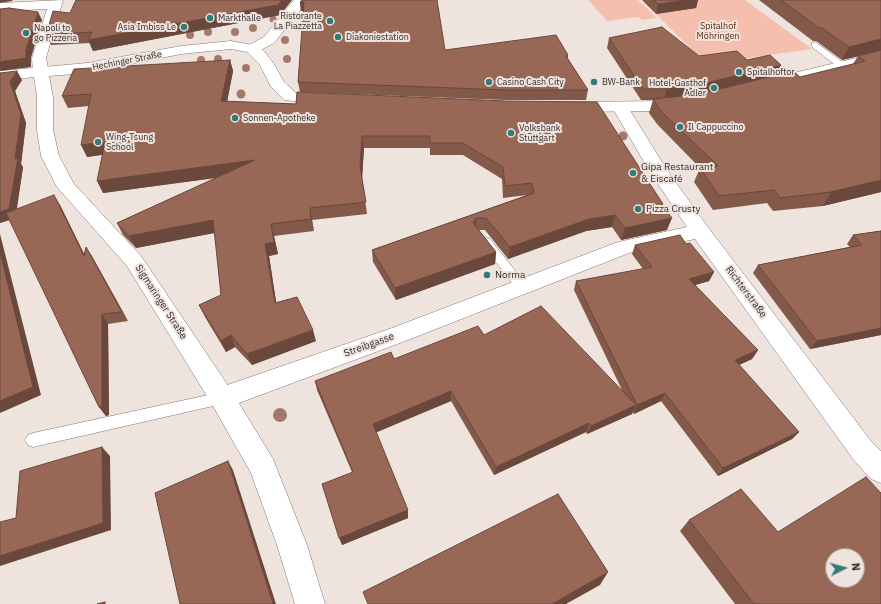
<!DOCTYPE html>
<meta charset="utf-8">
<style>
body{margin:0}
#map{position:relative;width:881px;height:604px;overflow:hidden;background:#efe3de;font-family:"IBM Plex Sans",sans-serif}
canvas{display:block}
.north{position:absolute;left:825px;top:548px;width:40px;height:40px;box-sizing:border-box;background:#efe3de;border:1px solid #a39a96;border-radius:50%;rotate:84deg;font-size:11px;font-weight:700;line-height:16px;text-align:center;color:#322d2b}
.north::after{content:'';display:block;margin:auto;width:14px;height:18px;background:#337b77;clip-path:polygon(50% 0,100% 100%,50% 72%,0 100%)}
</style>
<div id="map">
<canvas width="881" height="604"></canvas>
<div class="north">N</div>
</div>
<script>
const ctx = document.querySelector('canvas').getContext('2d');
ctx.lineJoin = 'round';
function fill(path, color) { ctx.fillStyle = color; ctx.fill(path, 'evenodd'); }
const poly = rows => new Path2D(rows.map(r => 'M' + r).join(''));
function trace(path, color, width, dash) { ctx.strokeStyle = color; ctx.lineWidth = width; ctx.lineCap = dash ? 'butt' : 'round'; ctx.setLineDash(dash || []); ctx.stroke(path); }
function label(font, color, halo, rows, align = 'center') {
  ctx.font = font + ' "IBM Plex Sans",sans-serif'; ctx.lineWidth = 4; ctx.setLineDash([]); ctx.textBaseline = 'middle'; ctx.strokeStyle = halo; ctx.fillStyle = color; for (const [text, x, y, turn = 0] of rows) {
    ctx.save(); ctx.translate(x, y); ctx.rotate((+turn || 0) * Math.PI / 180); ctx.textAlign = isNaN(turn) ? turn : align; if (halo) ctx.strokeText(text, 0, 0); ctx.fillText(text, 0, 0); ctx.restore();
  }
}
fill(poly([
 [588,0,638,0,657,18,642,20,639,17,607,21],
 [687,0,745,0,812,49,706,64,656,14,695,8]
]), '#f4bfac');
const lane = poly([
 [815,42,844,63,844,67,838,67,812,47,812,43,815,42],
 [486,238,490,239,525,283,527,286,525,289,517,289,482,245,480,242,482,239,486,238],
 [222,392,227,394,229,398,227,402,222,404,33,447,28,445,25,440,28,435,33,433,222,392]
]);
const street = poly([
 [63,0,46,58,49,73,46,76,36,76,33,73,32,58,47,9,0,11,0,3,63,0],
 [294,0,308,0,274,43,257,52,247,52,245,49,247,46,264,37,294,0],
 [620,102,626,104,667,170,707,226,871,441,881,451,881,483,871,479,853,459,695,239,629,253,408,340,231,406,222,409,213,406,210,398,213,390,392,328,618,242,687,227,650,172,612,107,614,104,620,102]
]);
const secondary = poly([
 [231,41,257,46,264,51,274,64,284,82,296,93,326,95,332,97,334,100,332,103,326,105,285,100,271,87,260,65,247,52,231,49,181,54,87,73,49,76,53,97,53,130,59,156,74,184,141,256,231,390,273,459,307,545,325,604,295,604,277,545,251,473,213,406,127,266,57,187,41,156,37,130,37,97,34,77,0,81,0,71,87,63,181,46,231,41],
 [881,52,881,60,770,88,765,86,762,83,765,80,881,52],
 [682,98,688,100,690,103,688,106,664,111,570,112,564,110,562,107,564,104,570,102,664,101,682,98]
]);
trace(lane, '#817672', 1);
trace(street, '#817672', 1);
trace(secondary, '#817672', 1);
fill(lane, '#fff');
fill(street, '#fff');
fill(secondary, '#fff');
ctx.fillStyle = '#a37a6a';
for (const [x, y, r] of [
 [273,19,3.5],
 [253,28,4],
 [208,32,4],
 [235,32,4],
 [190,35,4],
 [285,40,4],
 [218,59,4],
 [287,59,4],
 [201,60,4],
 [246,68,4],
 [241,94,4.5],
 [623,136,4.5],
 [280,415,7]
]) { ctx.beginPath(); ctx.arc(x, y, r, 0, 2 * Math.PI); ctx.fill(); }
fill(poly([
 [76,0,292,0,280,15,93,51,90,43,51,45,46,35,70,13],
 [642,0,698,0,696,8,656,14],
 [759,0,881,0,881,192,823,206,773,211,767,203,713,210,694,182,700,168,657,124,649,113,653,100,641,100,607,48,609,38,699,56,747,60,777,75,692,95,800,77,853,64,858,56,842,60,816,41,813,41],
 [300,2,445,50,568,55,568,59,588,90,586,100,505,100,300,92,298,82,304,11,301,11],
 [230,60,233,71,227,101,296,104,297,92,663,204,662,206,667,230,621,240,612,227,586,231,508,259,485,230,479,230,496,252,495,264,396,300,373,262,372,250,527,195,503,198,502,179,463,155,430,155,430,148,364,148,362,178,367,214,312,220,314,231,274,236,278,254,269,256,276,302,316,341,252,365,235,347,226,352,205,317,199,305,221,295,215,233,136,248,123,235,117,223,216,178,103,193,102,155,87,157,89,106,68,108,62,96],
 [0,73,22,80,15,91,26,123,21,164,23,167,17,209,60,205,84,254,86,247,128,321,108,324,109,415,106,416,99,407,10,220,0,223],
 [881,231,881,335,810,349,753,273,758,265,850,247,847,244,853,235],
 [686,244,714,272,709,281,695,285,758,350,752,359,739,365,799,432,792,439,718,476,661,401,634,414,633,412,632,414,587,434,586,432,494,475,451,401,376,432,408,518,342,545,352,472,317,390,315,381,484,335,622,390,574,290,576,281,643,269,632,254,635,245],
 [689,520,778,532,881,604,735,604,680,531]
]), '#83594a');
fill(poly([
 [0,0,13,0,12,1,0,3],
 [282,0,292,0,280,15,93,51,88,40],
 [690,0,698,0,696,8,656,14,658,4],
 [300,2,304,2,306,10,301,11],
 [38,12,42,20,31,58,31,67,0,71,0,62,26,49],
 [881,39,881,51,842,60,849,47],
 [230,60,233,71,225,113,221,101],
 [781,65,777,75,695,95,664,100,667,89],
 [17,71,22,80,15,91,26,123,21,164,23,167,15,218,0,223,0,212,10,82],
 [362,136,364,148,362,179,360,167],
 [105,142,111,153,87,157,81,145],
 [255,160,258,172,103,193,97,181],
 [881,180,881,192,823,206,831,192],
 [54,195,60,205,90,266,84,256],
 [310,208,312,220,314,231,311,219],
 [615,215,612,227,586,231,508,259,510,247,589,219],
 [476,218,476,230,473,223],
 [672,218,667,230,621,240,625,228],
 [213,220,218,232,136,248,129,236],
 [271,224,274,236,278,254,269,256,278,314,275,303,265,244],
 [0,234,41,395,0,413],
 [86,247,92,256,128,321,122,312],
 [496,252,495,264,396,300,395,288],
 [714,272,709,281,685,288,689,279],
 [102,314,108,324,109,415,106,416,99,407],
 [881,328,881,335,810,349,817,341],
 [313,330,316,341,252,365,247,354],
 [231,335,235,347,226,352,221,341],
 [758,350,752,359,730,369,735,360],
 [451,391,451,401,375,433,373,424],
 [665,393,661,401,634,414,637,405],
 [636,405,632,414,587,434,591,426],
 [589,423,586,432,494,475,496,467],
 [799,432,792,439,718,476,723,468],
 [102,447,110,456,111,530,0,566,0,556],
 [228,461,233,470,276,604,273,604],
 [408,510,408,518,342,545,339,538],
 [608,572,600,585,566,604,552,604]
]), '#6a483c');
const building = poly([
 [76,0,282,0,278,5,88,40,92,32,46,35,53,11,70,13,76,0],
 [302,0,437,0,445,50,556,35,568,55,566,56,588,90,506,90,298,82,304,2,300,2,302,0],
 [654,0,690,0,658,4,654,0],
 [781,0,881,0,881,39,849,47,822,28,819,28,781,0],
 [9,8,38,12,26,49,26,58,0,62,0,9,9,8],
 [662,27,699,56,737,51,747,60,770,55,781,65,698,85,667,89,643,89,609,38,662,27],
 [881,50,881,180,831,192,780,198,774,190,719,196,700,168,718,166,661,111,653,99,700,94,793,71,800,77,865,61,858,56,881,50],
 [230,60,221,101,296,104,297,92,506,101,597,102,663,204,661,204,672,218,625,228,615,215,589,219,510,247,486,218,476,218,473,223,496,252,395,288,372,250,534,193,532,183,505,186,503,167,463,143,430,143,430,136,362,136,360,167,366,202,310,208,311,219,271,224,274,242,265,244,275,303,297,297,313,330,247,354,231,335,221,341,199,305,221,295,213,220,129,236,117,223,255,160,97,181,105,142,81,145,91,94,62,96,74,69,230,60],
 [17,71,10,82,21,114,15,159,18,158,9,209,0,212,0,73,17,71],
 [54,195,84,256,86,247,122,312,102,314,102,406,99,407,6,213,54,195],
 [881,231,881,328,817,341,758,265,862,245,853,235,881,231],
 [680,235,686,244,690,243,714,272,689,279,758,350,735,360,799,432,723,468,665,393,637,405,576,281,652,267,635,245,680,235],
 [0,252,33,387,0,401,0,252],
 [541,306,636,405,591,426,589,423,496,467,451,391,373,424,408,510,339,538,322,484,353,472,315,381,391,352,394,359,478,326,484,335,541,306],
 [102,447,103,523,0,556,0,522,16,518,20,471,102,447],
 [228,461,273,604,180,604,155,493,228,461],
 [866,477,881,493,881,604,754,604,689,520,741,489,778,532,866,477],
 [833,556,857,556,857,580,833,580,833,556],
 [558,494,608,572,552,604,368,604,363,592,558,494],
 [105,602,105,604,97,604,105,602]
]);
fill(building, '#986756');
trace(building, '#6a483c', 1);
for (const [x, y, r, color] of [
 [210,18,4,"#337b77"],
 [330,21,4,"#337b77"],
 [184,27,4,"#337b77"],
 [26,33,4,"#337b77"],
 [338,37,4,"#337b77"],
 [739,72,4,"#337b77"],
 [489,82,4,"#337b77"],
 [594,82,4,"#337b77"],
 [714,88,4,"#337b77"],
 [235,118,4,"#337b77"],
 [680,127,4,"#337b77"],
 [511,133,4,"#337b77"],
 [98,142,4,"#337b77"],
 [633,173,4,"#337b77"],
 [638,209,4,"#337b77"],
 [487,275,4,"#337b77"]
]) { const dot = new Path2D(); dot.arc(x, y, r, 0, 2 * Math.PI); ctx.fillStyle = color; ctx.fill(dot); trace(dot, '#efe3de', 1.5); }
label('9px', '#322d2b', '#efe3de', [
 ["Ristorante",322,16,"right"],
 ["La Piazzetta",322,26,"right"],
 ["Markthalle",218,18],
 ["Asia Imbiss Le",176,27,"right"],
 ["Napoli to",34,28],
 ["go Pizzeria",34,38],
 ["Diakoniestation",346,37],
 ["Spitalhoftor",747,72],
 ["Casino Cash City",497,82],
 ["BW-Bank",602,82],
 ["Hotel-Gasthof",706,83,"right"],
 ["Adler",706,93,"right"],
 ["Sonnen-Apotheke",243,118],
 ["Il Cappuccino",688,127],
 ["Volksbank",519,128],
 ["Stuttgart",519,138],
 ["Wing-Tsung",106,137],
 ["School",106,147]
], 'left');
label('9px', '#64240b', '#efe3de', [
 ["Spitalhof",718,26],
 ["Möhringen",718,36]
]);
label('9px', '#322d2b', '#efe3de', [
 ["Hechinger Straße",127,61,-11]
]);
label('10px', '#322d2b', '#efe3de', [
 ["Gipa Restaurant",641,167],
 ["& Eiscafé",641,179],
 ["Pizza Crusty",646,209],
 ["Norma",495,275]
], 'left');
label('10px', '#322d2b', '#efe3de', [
 ["Richterstraße",746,292,53],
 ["Sigmaringer Straße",161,302,57],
 ["Streibgasse",369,345,-20]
]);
</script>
